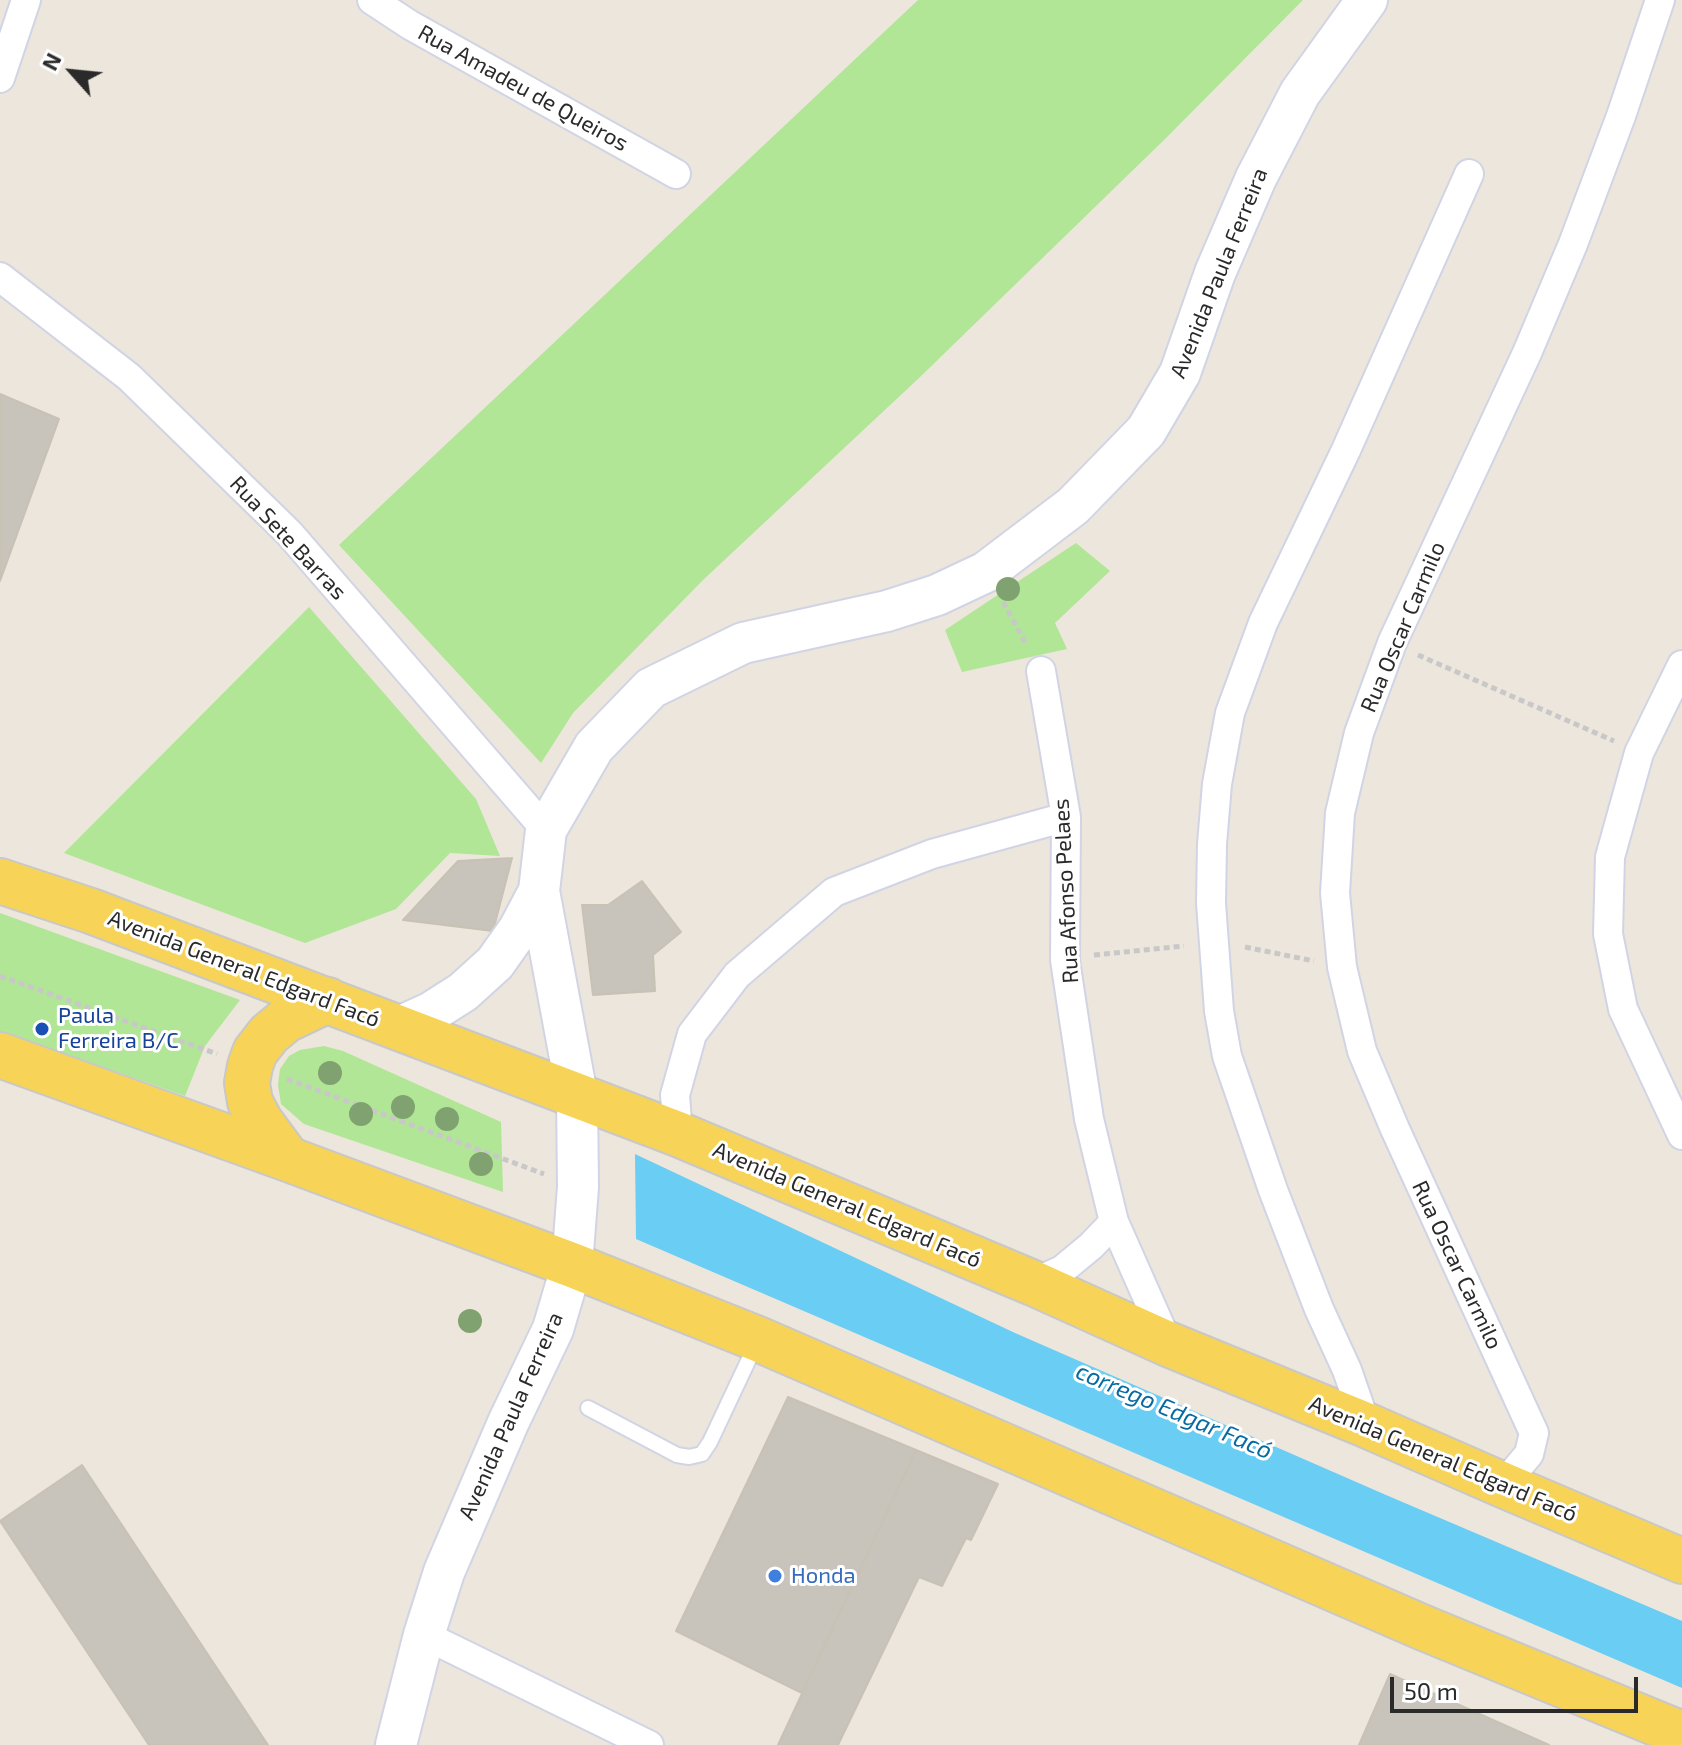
<!DOCTYPE html>
<meta charset="utf-8">
<style>
body{margin:0}
#map{position:relative;width:1682px;height:1745px;overflow:hidden;background:#ede6dc;font-family:"Exo 2",sans-serif}
canvas{display:block}
.north{position:absolute;left:32px;top:32px;width:80px;height:80px;-webkit-text-stroke:6px #fff;paint-order:stroke;rotate:297deg;font-size:22px;font-weight:700;line-height:32px;text-align:center;color:#2a2a2a}
.north::after{content:'';display:block;margin:auto;width:28px;height:36px;background:#2a2a2a;clip-path:polygon(50% 0,100% 100%,50% 72%,0 100%)}
.scale{position:absolute;left:1390px;top:1677px;width:248px;height:36px;box-sizing:border-box;border:4px solid #2a2a2a;border-top:0;padding-left:10px;font-size:24px;line-height:28px;white-space:nowrap;color:#2a2a2a;-webkit-text-stroke:6px #fff;paint-order:stroke}
</style>
<div id="map">
<canvas width="1682" height="1745"></canvas>
<div class="north">N</div>
<div class="scale">50 m</div>
</div>
<script>
const ctx = document.querySelector('canvas').getContext('2d');
ctx.lineJoin = 'round';
function fill(path, color) { ctx.fillStyle = color; ctx.fill(path, 'evenodd'); }
const poly = rows => new Path2D(rows.map(r => 'M' + r).join(''));
function trace(path, color, width, dash) { ctx.strokeStyle = color; ctx.lineWidth = width; ctx.lineCap = dash ? 'butt' : 'round'; ctx.setLineDash(dash || []); ctx.stroke(path); }
function label(font, color, halo, rows, align = 'center') {
  ctx.font = font + ' "Exo 2",sans-serif'; ctx.lineWidth = 6; ctx.setLineDash([]); ctx.textBaseline = 'middle'; ctx.strokeStyle = halo; ctx.fillStyle = color; for (const [text, x, y, turn = 0] of rows) {
    ctx.save(); ctx.translate(x, y); ctx.rotate((+turn || 0) * Math.PI / 180); ctx.textAlign = isNaN(turn) ? turn : align; if (halo) ctx.strokeText(text, 0, 0); ctx.fillText(text, 0, 0); ctx.restore();
  }
}
fill(poly([
 [918,0,1303,0,1166,138,919,378,703,580,573,713,541,763,339,545],
 [1076,543,1110,571,1055,623,1067,649,962,672,945,630],
 [309,607,476,799,500,856,450,853,396,909,305,943,64,853],
 [0,913,240,1000,205,1046,185,1096,0,1031],
 [324,1046,343,1051,501,1122,503,1192,304,1124,281,1104,278,1085,280,1069,289,1056,300,1050]
]), '#b0e695');
fill(poly([
 [635,1154,1015,1333,1386,1495,1682,1621,1682,1688,636,1239]
]), '#6acdf4');
const building = poly([
 [0,394,59,419,0,581,0,394],
 [512,858,493,931,403,920,458,861,512,858],
 [642,881,681,932,653,955,655,991,593,995,582,905,608,905,642,881],
 [788,1397,916,1450,802,1693,676,1631,788,1397],
 [916,1450,998,1484,971,1540,966,1538,942,1586,919,1577,838,1745,778,1745,916,1450],
 [82,1465,268,1745,149,1745,0,1521,82,1465],
 [1390,1674,1549,1745,1359,1745,1390,1674]
]);
fill(building, '#c8c3bb');
trace(building, '#c8c2b5', 2);
const lane = poly([
 [588,1408,677,1455,689,1457,702,1454,710,1442,757,1342]
]);
const street = poly([
 [372,0,410,25,676,174],
 [0,78,26,0],
 [0,277,129,377,289,533,546,830],
 [1682,665,1639,753,1610,857,1608,934,1623,1009,1682,1135],
 [1041,671,1066,817,1065,960,1089,1119,1114,1222,1168,1344],
 [678,1134,675,1095,692,1034,737,975,834,892,932,854,1066,817],
 [1033,1283,1062,1270,1091,1246,1114,1222],
 [1366,1425,1347,1370,1319,1309,1273,1190,1227,1056,1219,1011,1211,903,1212,844,1217,784,1230,713,1263,623,1346,450,1469,174],
 [1503,1485,1529,1454,1534,1433,1395,1129,1362,1051,1342,967,1335,893,1340,813,1359,733,1392,643,1527,353,1573,244,1621,116,1660,0],
 [424,1635,649,1745]
]);
const secondary = poly([
 [399,1027,430,1013,463,992,495,963,519,929,539,891],
 [396,1745,424,1635,444,1572,508,1423,553,1329,572,1265,578,1187,577,1095,539,891,546,830,594,747,651,688,743,643,887,611,937,595,986,572,1073,506,1146,431,1180,373,1215,273,1256,178,1300,93,1367,0]
]);
const primary = poly([
 [0,881,91,911,678,1134,1033,1283,1168,1344,1366,1425,1503,1485,1682,1561],
 [0,1055,288,1159,572,1265,758,1339,1424,1628,1682,1734],
 [288,1159,260,1121,250,1102,247,1083,250,1066,255,1052,269,1034,286,1020,328,1000]
]);
trace(lane, '#d1d4e4', 18);
trace(street, '#d1d4e4', 32);
trace(secondary, '#d1d4e4', 44);
trace(primary, '#c8c8c8', 48);
trace(poly([
 [1003,602,1027,646],
 [1418,655,1614,741],
 [1245,947,1314,961],
 [1094,955,1184,946],
 [0,976,217,1054],
 [287,1079,544,1174]
]), '#c8c8c8', 5, [6, 4]);
trace(lane, '#fff', 14);
trace(street, '#fff', 28);
trace(secondary, '#fff', 40);
trace(primary, '#f7d457', 44);
ctx.fillStyle = '#80a270';
for (const [x, y] of [
 [1008,589],
 [330,1073],
 [403,1107],
 [361,1114],
 [447,1119],
 [481,1164],
 [470,1321]
]) { ctx.beginPath(); ctx.arc(x, y, 12, 0, 2 * Math.PI); ctx.fill(); }
for (const [x, y, r, color] of [
 [42,1029,8,"#1a4fb4"],
 [775,1576,8,"#3f7fe0"]
]) { const dot = new Path2D(); dot.arc(x, y, r, 0, 2 * Math.PI); ctx.fillStyle = color; ctx.fill(dot); trace(dot, '#fff', 3); }
label('22px', '#2a2a2a', '#fff', [
 ["Rua Amadeu de Queiros",523,88,29],
 ["Avenida Paula Ferreira",1219,273,-68],
 ["Rua Sete Barras",288,538,47],
 ["Rua Oscar Carmilo",1403,627,-67],
 ["Rua Afonso Pelaes",1066,891,-93],
 ["Avenida General Edgard Facó",244,969,21],
 ["Avenida General Edgard Facó",847,1205,23],
 ["Rua Oscar Carmilo",1457,1265,65],
 ["Avenida Paula Ferreira",511,1416,-66],
 ["Avenida General Edgard Facó",1443,1459,23]
]);
label('22px', '#164399', '#fff', [
 ["Paula",58,1016],
 ["Ferreira B/C",58,1041]
], 'left');
label('22px', '#366cbe', '#fff', [
 ["Honda",791,1576]
], 'left');
label('italic 24px', '#076aa1', '#fff', [
 ["corrego Edgar Facó",1174,1411,23]
]);
</script>
